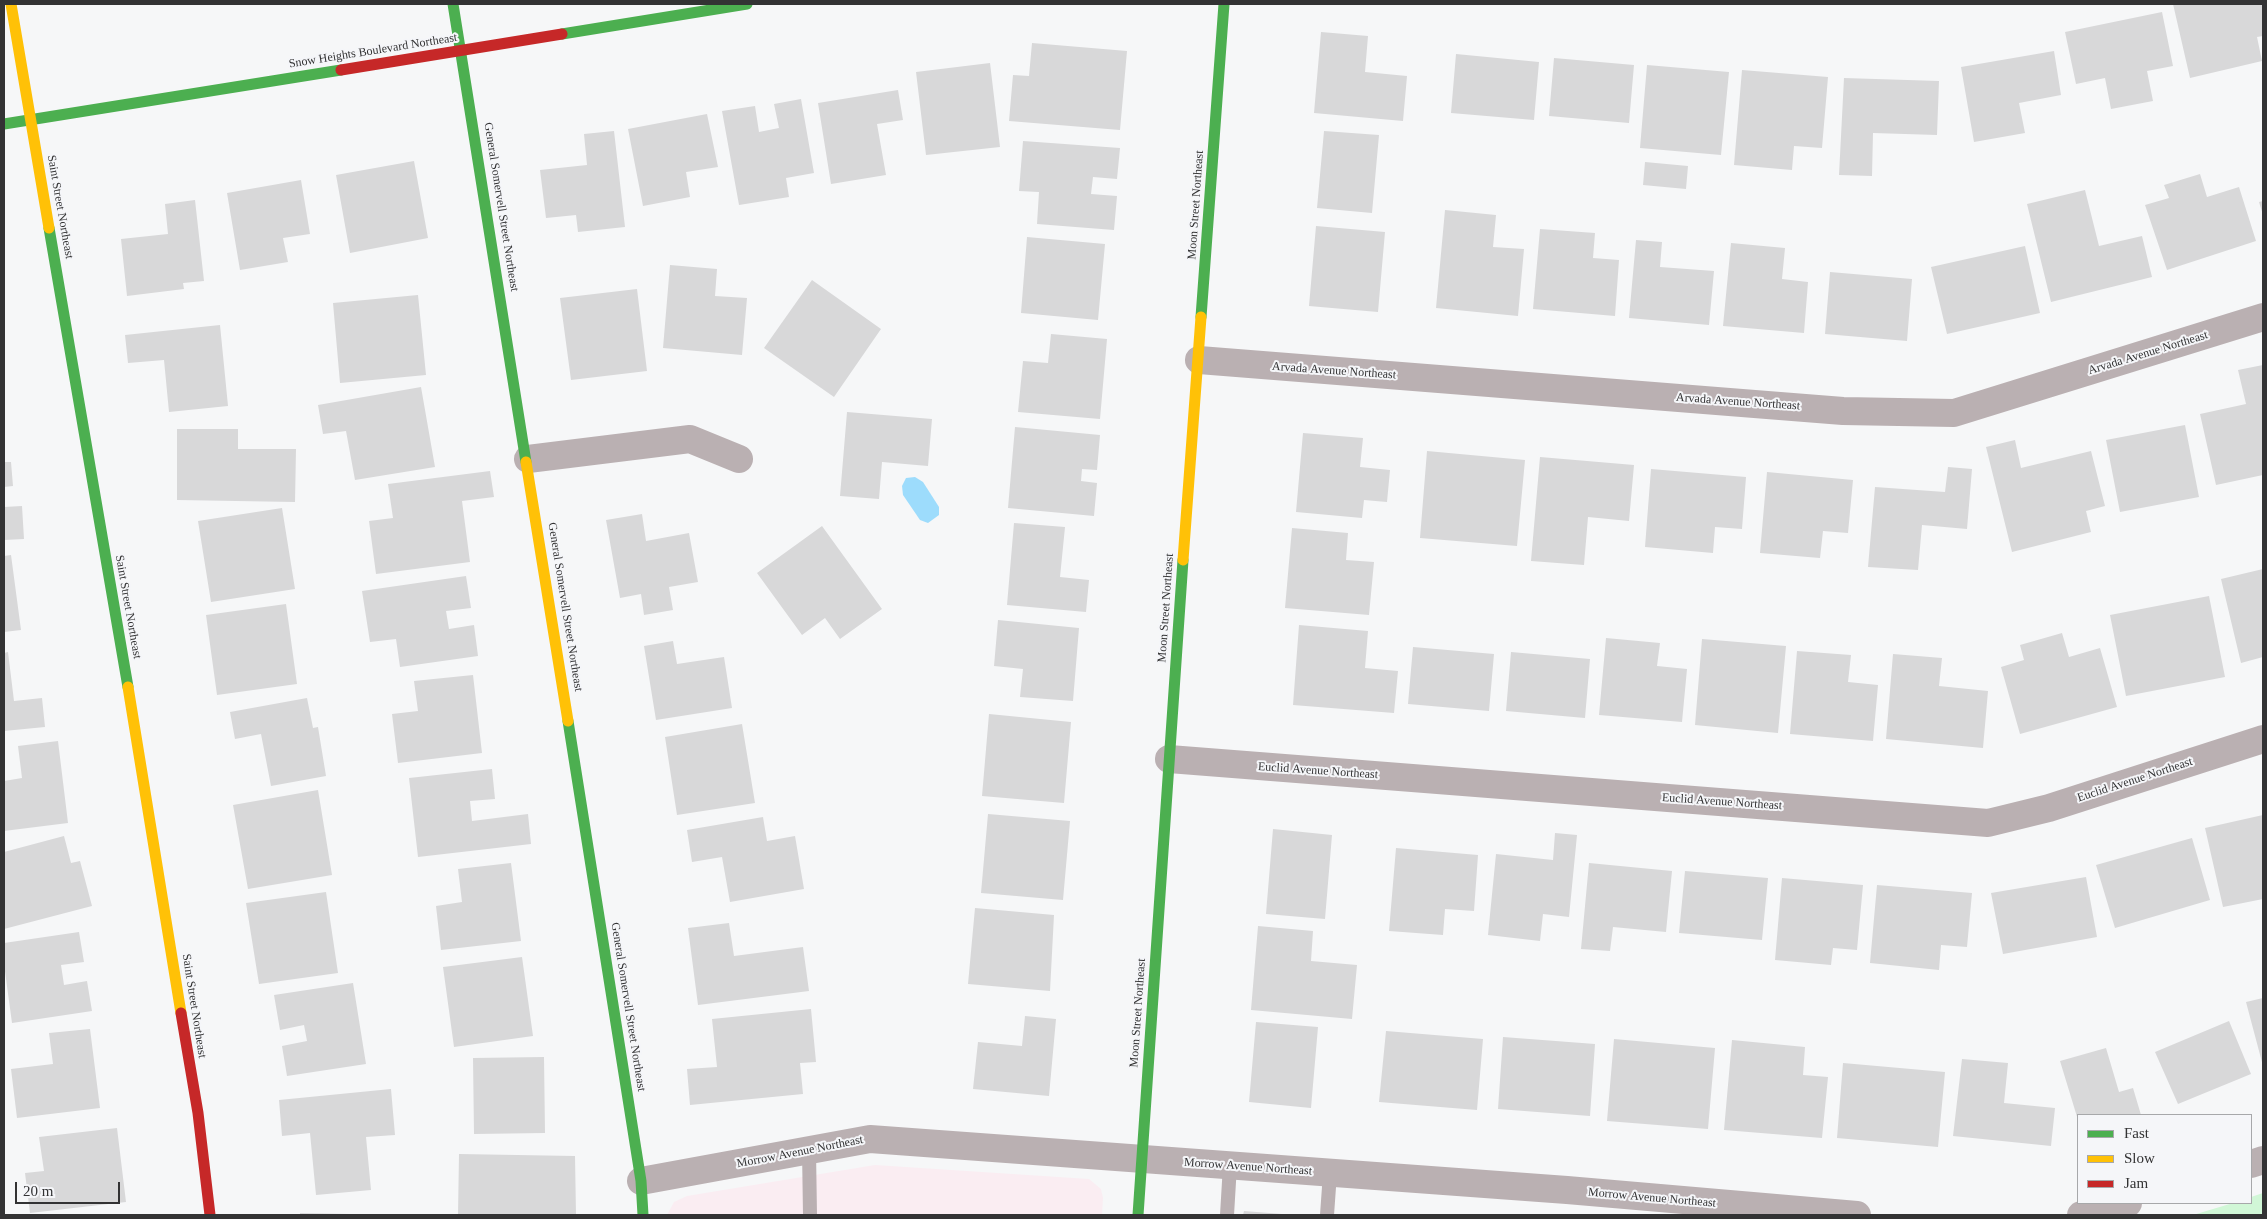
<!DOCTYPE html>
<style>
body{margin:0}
#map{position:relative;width:2267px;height:1219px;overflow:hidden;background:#f6f7f8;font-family:Georgia,serif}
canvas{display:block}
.frame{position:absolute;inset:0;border:5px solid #333334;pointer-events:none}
.legend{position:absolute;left:2077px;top:1114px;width:175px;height:90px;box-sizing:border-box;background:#f5f6f9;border:1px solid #a7a8aa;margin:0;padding:6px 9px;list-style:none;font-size:15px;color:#333334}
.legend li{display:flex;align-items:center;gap:10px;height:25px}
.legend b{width:25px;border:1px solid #a7a8aa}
.scale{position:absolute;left:15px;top:1182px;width:105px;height:22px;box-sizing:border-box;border:2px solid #333334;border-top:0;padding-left:6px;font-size:15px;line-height:18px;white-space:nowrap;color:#333334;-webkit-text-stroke:4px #f5f6f9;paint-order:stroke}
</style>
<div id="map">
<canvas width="2267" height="1219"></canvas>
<div class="frame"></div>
<ul class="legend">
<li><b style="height:6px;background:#4caf50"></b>Fast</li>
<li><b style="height:6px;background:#ffc107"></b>Slow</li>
<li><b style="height:6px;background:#c62828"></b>Jam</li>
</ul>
<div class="scale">20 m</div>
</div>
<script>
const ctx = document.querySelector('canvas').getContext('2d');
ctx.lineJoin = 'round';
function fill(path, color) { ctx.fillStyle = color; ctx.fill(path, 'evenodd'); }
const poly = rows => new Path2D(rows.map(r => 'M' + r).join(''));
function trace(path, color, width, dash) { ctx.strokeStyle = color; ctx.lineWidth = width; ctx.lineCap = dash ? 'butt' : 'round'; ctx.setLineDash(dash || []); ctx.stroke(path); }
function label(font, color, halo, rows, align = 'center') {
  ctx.font = font + ' Georgia,serif'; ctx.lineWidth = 4; ctx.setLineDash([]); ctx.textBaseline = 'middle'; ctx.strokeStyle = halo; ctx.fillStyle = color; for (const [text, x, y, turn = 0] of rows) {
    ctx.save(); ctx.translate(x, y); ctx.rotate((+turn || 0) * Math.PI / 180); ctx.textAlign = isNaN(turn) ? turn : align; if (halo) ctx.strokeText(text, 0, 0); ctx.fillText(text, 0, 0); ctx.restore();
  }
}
fill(poly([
 [875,1165,1089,1179,1101,1189,1103,1198,1102,1215,667,1215,674,1202,687,1196]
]), '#faedf2');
fill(poly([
 [2263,1193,2263,1215,2193,1215,2233,1203,2251,1203,2251,1197]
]), '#d1f7d7');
fill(poly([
 [915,477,923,482,939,507,939,515,928,523,920,520,903,495,902,486,906,478]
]), '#9ddcfc');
fill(poly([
 [2173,4,2263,4,2263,36,2257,37,2262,61,2190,78],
 [2162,12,2173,66,2147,71,2153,101,2111,109,2105,78,2076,84,2065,32],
 [1321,32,1368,36,1365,72,1407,76,1403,121,1314,113],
 [1032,43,1127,51,1120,130,1009,121,1013,75,1029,76],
 [2054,51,2061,95,2019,103,2025,133,1974,142,1961,67],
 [1456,54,1539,62,1534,120,1451,113],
 [1554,58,1634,65,1629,123,1549,116],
 [990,63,1000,147,926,155,916,72],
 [1647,65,1729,72,1721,155,1640,148],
 [1742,70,1828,77,1822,148,1794,146,1792,170,1734,165],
 [1844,78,1939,81,1937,135,1873,133,1872,176,1839,175],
 [898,90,903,120,877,124,886,175,831,184,818,103],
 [801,99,814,173,786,178,789,197,739,205,722,111,755,106,759,132,779,128,774,104],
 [707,114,718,167,686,172,690,197,643,206,628,129],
 [614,131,625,227,578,232,576,215,546,218,540,170,587,165,584,134],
 [1324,131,1379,135,1372,213,1317,208],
 [1023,141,1120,148,1117,179,1093,177,1091,194,1117,196,1114,230,1037,224,1039,192,1019,191],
 [414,161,428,238,350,253,336,175],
 [1645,162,1688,166,1686,189,1643,185],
 [2200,174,2207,197,2239,187,2256,241,2167,270,2145,205,2169,198,2164,185],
 [301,180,310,234,283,238,288,262,240,270,227,193],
 [2085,190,2099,246,2142,236,2152,277,2051,302,2027,204],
 [195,200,204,281,183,283,184,289,127,296,121,239,168,234,165,204],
 [2263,201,2263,215,2259,202],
 [1445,210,1496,215,1493,247,1524,249,1518,316,1436,308],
 [1316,226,1385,232,1378,312,1309,306],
 [1540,229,1595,233,1593,258,1619,260,1615,316,1533,309],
 [1027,237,1105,244,1098,320,1021,313],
 [1636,240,1662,242,1660,267,1714,271,1709,325,1629,318],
 [1731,243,1785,248,1782,279,1808,282,1804,333,1723,326],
 [2025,246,2040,313,1947,334,1931,267],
 [670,265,717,269,715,296,747,298,742,355,663,348],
 [1830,272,1912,279,1907,341,1825,334],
 [812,280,881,329,834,397,764,348],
 [637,289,647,371,571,380,560,298],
 [418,295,426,375,340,383,333,303],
 [220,325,228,406,169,412,164,360,128,363,125,335],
 [1051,334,1107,339,1100,419,1018,412,1023,361,1048,363],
 [2263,365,2263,475,2216,485,2200,414,2246,404,2238,370],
 [421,387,435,467,355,480,346,431,323,434,318,405],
 [847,412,932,419,928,466,882,462,879,499,840,496],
 [2185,425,2199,497,2120,512,2106,440],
 [1015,427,1100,435,1097,470,1082,469,1081,481,1097,483,1094,516,1008,508],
 [177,429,238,429,238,449,296,449,295,502,177,500],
 [1303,433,1363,438,1360,467,1390,470,1387,502,1364,500,1362,518,1296,512],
 [2015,440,2021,468,2091,451,2105,506,2086,511,2091,532,2012,552,1986,447],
 [1427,451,1525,460,1517,546,1420,538],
 [1540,457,1634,465,1629,521,1588,517,1584,565,1531,561],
 [4,462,11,462,13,486,4,487],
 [1948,467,1972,469,1967,529,1922,525,1918,570,1868,567,1875,487,1945,492],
 [1651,469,1746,477,1742,529,1715,527,1713,553,1645,547],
 [490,471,494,497,462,501,470,562,376,574,369,521,393,518,388,484],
 [1767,472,1853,480,1848,533,1823,531,1820,558,1760,553],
 [22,506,24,539,4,540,4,507],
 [282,508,295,589,211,602,198,521],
 [642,514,646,541,689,533,698,582,669,587,673,610,644,615,641,594,620,598,606,520],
 [1014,523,1065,527,1060,577,1089,580,1086,612,1007,605],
 [822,526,882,609,840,639,825,618,802,635,757,573],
 [1292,528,1348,533,1346,560,1374,562,1369,615,1285,608],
 [11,555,21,630,4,632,4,556],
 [2263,569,2263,657,2241,663,2221,579],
 [466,576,471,608,446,611,449,629,474,625,478,656,400,667,396,639,370,642,362,591],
 [2209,596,2225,677,2126,696,2110,615],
 [286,604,297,684,217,695,206,615],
 [998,620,1079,628,1073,701,1020,697,1023,669,994,666],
 [1299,625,1368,631,1365,668,1398,671,1394,713,1293,705],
 [2062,633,2069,657,2100,648,2117,707,2020,734,2001,667,2024,660,2020,645],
 [1606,638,1660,643,1657,666,1687,669,1682,722,1599,715],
 [1702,639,1786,646,1778,733,1695,725],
 [673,641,677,664,724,657,732,708,656,720,644,646],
 [1413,647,1494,654,1489,711,1408,704],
 [1797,651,1851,655,1848,682,1878,685,1873,741,1790,734],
 [8,652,14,701,42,698,45,727,4,731,4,653],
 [1511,652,1590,659,1585,718,1506,711],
 [1893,654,1942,658,1939,686,1988,691,1983,748,1886,739],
 [473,675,482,753,398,763,392,714,418,711,414,681],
 [307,698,313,728,318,727,326,776,271,786,261,734,235,739,230,712],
 [989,714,1071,722,1064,803,982,796],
 [742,724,755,803,677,815,665,737],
 [58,741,68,823,4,831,4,781,22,778,18,746],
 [492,769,495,799,470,801,472,821,528,814,531,844,418,857,409,778],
 [318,790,332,875,248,889,233,805],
 [988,814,1070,821,1063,900,981,893],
 [2263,815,2263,899,2223,907,2205,828],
 [763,817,767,841,795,836,804,889,730,902,722,857,692,862,687,830],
 [1273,829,1332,835,1325,919,1266,914],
 [1555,833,1577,835,1569,917,1543,914,1540,941,1488,935,1496,854,1553,860],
 [64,836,71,863,80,861,92,906,4,929,4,852],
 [2192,838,2210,900,2115,928,2096,865],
 [1396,848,1478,855,1474,911,1445,909,1443,935,1389,931],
 [511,863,521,941,441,950,436,906,462,902,458,869],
 [1589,863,1672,871,1666,932,1613,927,1610,951,1581,949],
 [1685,871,1768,878,1762,940,1679,933],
 [2086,877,2097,937,2003,954,1991,893],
 [1782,878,1863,885,1857,950,1833,948,1831,965,1775,960],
 [1877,885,1972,893,1967,947,1941,945,1939,970,1870,963],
 [326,892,338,973,259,984,246,903],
 [975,908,1054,915,1050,991,968,984],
 [729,923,734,956,803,947,809,991,698,1005,688,928],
 [1258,926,1313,931,1311,961,1357,965,1352,1019,1251,1010],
 [79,932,84,962,61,965,64,985,87,981,92,1011,12,1023,4,964,4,943],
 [522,957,533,1036,454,1047,443,967],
 [353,983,366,1064,287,1076,282,1046,307,1041,304,1025,280,1030,274,995],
 [2263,998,2263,1066,2246,1002],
 [811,1009,816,1062,800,1063,803,1094,690,1105,687,1069,717,1067,712,1019],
 [1025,1016,1056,1019,1049,1096,973,1089,978,1042,1022,1046],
 [2229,1021,2251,1074,2178,1104,2155,1052],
 [1256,1022,1318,1027,1311,1108,1249,1102],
 [90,1029,100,1108,17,1118,11,1069,53,1064,49,1033],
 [1386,1031,1483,1039,1477,1110,1379,1102],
 [1503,1037,1595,1044,1590,1116,1498,1109],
 [1614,1039,1715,1048,1708,1129,1607,1121],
 [1732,1040,1805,1047,1803,1075,1828,1077,1822,1138,1724,1130],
 [2106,1048,2119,1092,2133,1088,2141,1115,2078,1115,2078,1120,2060,1061],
 [544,1057,545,1133,474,1134,473,1058],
 [1962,1059,2008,1063,2004,1103,2055,1108,2051,1146,1953,1136],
 [1843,1063,1945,1072,1938,1147,1837,1138],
 [391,1089,395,1135,366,1137,371,1190,316,1195,310,1133,282,1136,279,1100],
 [117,1128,126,1202,30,1213,25,1173,44,1171,39,1137],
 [459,1154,575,1156,576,1215,458,1215],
 [1244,1211,1282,1214,1282,1215,1243,1215],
 [300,1213,350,1214,350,1215,300,1215]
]), '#d8d8d9');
trace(poly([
 [809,1150,810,1215],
 [1227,1215,1230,1165],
 [1327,1215,1330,1173]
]), '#bab0b2', 14);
trace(poly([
 [1199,360,1843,411,1954,413,2263,317],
 [528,459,690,439,739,459],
 [1169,759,1988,823,2049,808,2263,739],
 [2251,1164,2263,1160],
 [641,1181,870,1139,1567,1190,1857,1215],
 [2081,1215,2128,1203]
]), '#bab0b2', 28);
trace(poly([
 [453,4,526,462],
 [562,34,747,4],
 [4,124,341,70],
 [49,228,128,687],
 [1201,317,1224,4],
 [568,721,641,1181,643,1215],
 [1138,1215,1183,560]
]), '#4caf50', 11);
trace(poly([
 [11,4,49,228],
 [526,462,568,721],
 [1183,560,1201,317],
 [128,687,181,1013]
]), '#ffc107', 11);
trace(poly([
 [341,70,562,34],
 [181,1013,198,1113,210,1215]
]), '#c62828', 11);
label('12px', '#333334', '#f5f6f9', [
 ["Snow Heights Boulevard Northeast",373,51,-9],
 ["Moon Street Northeast",1196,205,-86],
 ["Saint Street Northeast",60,207,80],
 ["General Somervell Street Northeast",501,207,81],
 ["Arvada Avenue Northeast",2148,353,-17],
 ["Arvada Avenue Northeast",1334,371,4],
 ["Arvada Avenue Northeast",1738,402,4],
 ["Saint Street Northeast",128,607,80],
 ["General Somervell Street Northeast",565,607,81],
 ["Moon Street Northeast",1166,608,-86],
 ["Euclid Avenue Northeast",1318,771,4],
 ["Euclid Avenue Northeast",2135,780,-18],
 ["Euclid Avenue Northeast",1722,802,4],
 ["Saint Street Northeast",194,1006,81],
 ["General Somervell Street Northeast",628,1007,81],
 ["Moon Street Northeast",1138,1013,-86],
 ["Morrow Avenue Northeast",800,1152,-11],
 ["Morrow Avenue Northeast",1248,1167,4],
 ["Morrow Avenue Northeast",1652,1198,5]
]);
</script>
